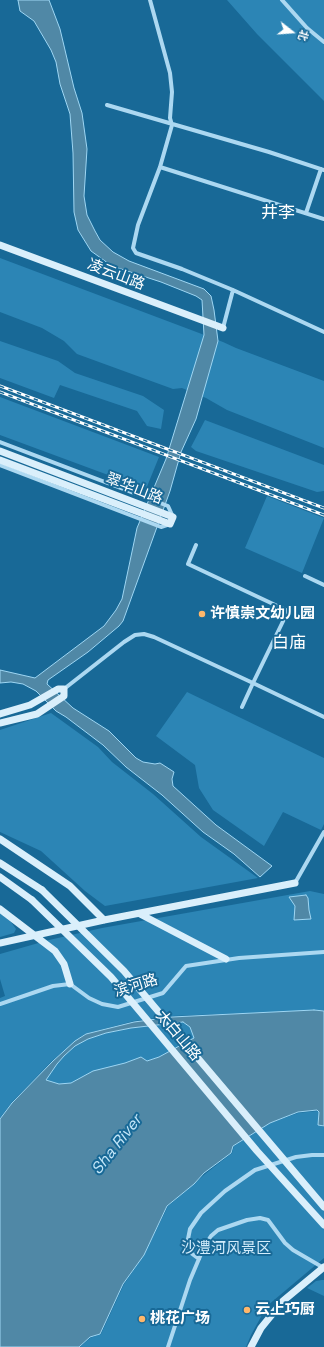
<!DOCTYPE html>
<meta charset="utf-8">
<style>
body{margin:0}
#map{position:relative;width:324px;height:1347px;overflow:hidden;background:#186997;font-family:"Space Grotesk","Noto Sans SC",sans-serif}
canvas{display:block}
.north{position:absolute;left:272px;top:12px;width:40px;height:40px;-webkit-text-stroke:3px #186997;paint-order:stroke;rotate:107deg;font-size:11px;font-weight:700;line-height:16px;text-align:center;color:#fff}
.north::after{content:'';display:block;margin:auto;width:14px;height:18px;background:#fff;clip-path:polygon(50% 0,100% 100%,50% 72%,0 100%)}
</style>
<div id="map">
<canvas width="324" height="1347"></canvas>
<div class="north">北</div>
</div>
<script>
const ctx = document.querySelector('canvas').getContext('2d');
ctx.lineJoin = 'round';
function fill(path, color) { ctx.fillStyle = color; ctx.fill(path, 'evenodd'); }
const poly = rows => new Path2D(rows.map(r => 'M' + r).join(''));
function trace(path, color, width, dash) { ctx.strokeStyle = color; ctx.lineWidth = width; ctx.lineCap = dash ? 'butt' : 'round'; ctx.setLineDash(dash || []); ctx.stroke(path); }
function label(font, color, halo, rows, align = 'center') {
  ctx.font = font + ' "Space Grotesk","Noto Sans SC",sans-serif'; ctx.lineWidth = 4; ctx.setLineDash([]); ctx.textBaseline = 'middle'; ctx.strokeStyle = halo; ctx.fillStyle = color; for (const [text, x, y, turn = 0] of rows) {
    ctx.save(); ctx.translate(x, y); ctx.rotate((+turn || 0) * Math.PI / 180); ctx.textAlign = isNaN(turn) ? turn : align; if (halo) ctx.strokeText(text, 0, 0); ctx.fillText(text, 0, 0); ctx.restore();
  }
}
fill(poly([
 [227,0,324,0,324,101,257,34],
 [0,258,223,342,236,348,324,381,324,448,227,410,206,398,182,388,173,389,77,354,64,341,42,328,0,312],
 [0,341,58,361,75,373,143,396,164,410,161,429,147,426,137,411,60,385,54,398,0,378],
 [0,397,159,457,146,489,0,435],
 [205,420,324,465,324,491,317,492,196,451,191,447],
 [267,496,324,518,302,573,245,548],
 [187,692,324,758,324,824,321,830,283,812,264,846,213,810,199,788,195,765,156,736],
 [51,713,98,747,112,762,153,794,201,837,258,878,105,906,85,891,41,851,0,832,0,730],
 [310,891,324,894,324,1010,171,1016,134,1021,85,1034,75,1041,52,1061,12,1102,0,1118,0,998,5,996,0,979,0,954,49,940,102,928],
 [0,913,11,922,16,929,14,933,0,937],
 [183,1022,190,1027,194,1038,159,1057,147,1061,141,1057,125,1063,93,1071,71,1083,59,1084,46,1080,57,1064,64,1056,75,1046,87,1039,106,1033,131,1028],
 [317,1111,319,1112,318,1125,324,1127,324,1258,267,1306,251,1335,246,1347,80,1347,90,1338,101,1334,124,1284,144,1255,168,1206,194,1184,205,1174,232,1153,234,1146,270,1123,298,1113],
 [322,1280,324,1280,324,1296,307,1288,316,1281]
]), '#2c85b5');
const water = poly([
 [18,0,49,0,60,29,74,88,82,113,87,149,84,196,87,215,95,231,100,240,113,252,129,261,204,289,211,296,214,310,218,341,196,419,181,452,170,491,123,621,119,626,88,652,48,680,47,684,73,708,109,731,136,758,143,762,155,764,160,763,174,772,172,779,173,786,216,825,272,866,260,877,234,854,203,832,162,795,126,767,103,745,66,717,56,711,36,691,23,684,11,682,0,683,0,670,35,678,104,626,116,610,122,599,137,528,166,459,204,335,202,300,196,296,161,282,112,266,91,251,78,230,74,212,73,153,70,114,60,84,56,62,51,50,34,21,20,11,18,0],
 [306,895,308,898,309,910,311,919,294,920,295,906,289,897,306,895],
 [314,1010,324,1011,324,1126,318,1125,319,1112,317,1110,298,1112,270,1123,233,1146,231,1153,204,1173,194,1184,167,1206,144,1255,123,1284,100,1334,90,1337,79,1347,0,1347,0,1119,12,1103,53,1061,75,1041,86,1034,134,1022,172,1017,314,1010],
 [183,1022,190,1027,194,1038,159,1057,147,1061,141,1057,125,1063,93,1071,71,1083,59,1084,46,1080,57,1064,64,1056,75,1046,88,1039,106,1033,131,1028,183,1022]
]);
fill(water, '#5088a6');
trace(water, '#9ed6f3', 1);
trace(poly([
 [150,0,170,73,172,92,170,118,172,125,160,167,138,225,133,248,136,253,182,269,233,290,324,332],
 [282,0,307,28,324,42],
 [107,105,269,152,324,170],
 [160,167,324,219],
 [306,213,321,169],
 [223,328,233,290],
 [0,442,168,506,173,517],
 [0,465,161,527,170,524],
 [196,545,188,564,288,611,253,683,324,717],
 [305,576,324,585],
 [64,689,124,642,135,635,144,634,154,637,253,683,242,707],
 [295,883,324,832],
 [0,1004,53,986,70,984,89,998,102,1004,118,1007,163,993,186,966,239,958,324,952],
 [199,1259,191,1253,187,1244,190,1229,201,1213,225,1191,255,1170,296,1157,312,1155,324,1155],
 [168,1347,190,1280,204,1247,211,1236,218,1230,247,1220,260,1218,268,1220,285,1243,293,1250,324,1268]
]), '#acd8f1', 4);
trace(poly([
 [0,245,223,328],
 [0,451,173,517,170,524,0,460],
 [0,714,30,705,58,689,64,689,64,696,37,714,0,723],
 [0,839,70,886,104,920],
 [0,863,42,890],
 [0,877,32,900],
 [0,909,55,951,64,964,70,984],
 [140,914,226,959],
 [0,943,104,920,295,883],
 [251,1347,261,1328,283,1301,324,1267]
]), '#daeffb', 7);
const rail = poly([
 [0,386,324,508],
 [0,392,324,515]
]);
trace(rail, '#fff', 3);
trace(rail, '#186997', 1.5, [4.5]);
trace(poly([
 [42,890,124,971,324,1207],
 [32,900,111,977,257,1151,324,1225]
]), '#daeffb', 7);
for (const [x, y, r, color] of [
 [202,614,4,"#ffb76b"],
 [247,1310,4,"#ffb76b"],
 [142,1319,4,"#ffb76b"]
]) { const dot = new Path2D(); dot.arc(x, y, r, 0, 2 * Math.PI); ctx.fillStyle = color; ctx.fill(dot); trace(dot, '#186997', 1.5); }
label('15px', '#fff', '#186997', [
 ["凌云山路",116,275,21],
 ["翠华山路",134,489,21],
 ["滨河路",136,986,-17],
 ["太白山路",178,1036,50]
]);
label('bold 15px', '#fff', '#186997', [
 ["许慎崇文幼儿园",210,614],
 ["云上巧厨",255,1310],
 ["桃花广场",150,1319]
], 'left');
label('15px', '#d3edfc', '#186997', [
 ["沙澧河风景区",226,1249]
]);
label('italic 16px', '#c3e6f8', '#186997', [
 ["Sha River",117,1145,-52]
]);
label('17px', '#fff', '#186997', [
 ["井李",278,213],
 ["白庙",289,643]
]);
</script>
